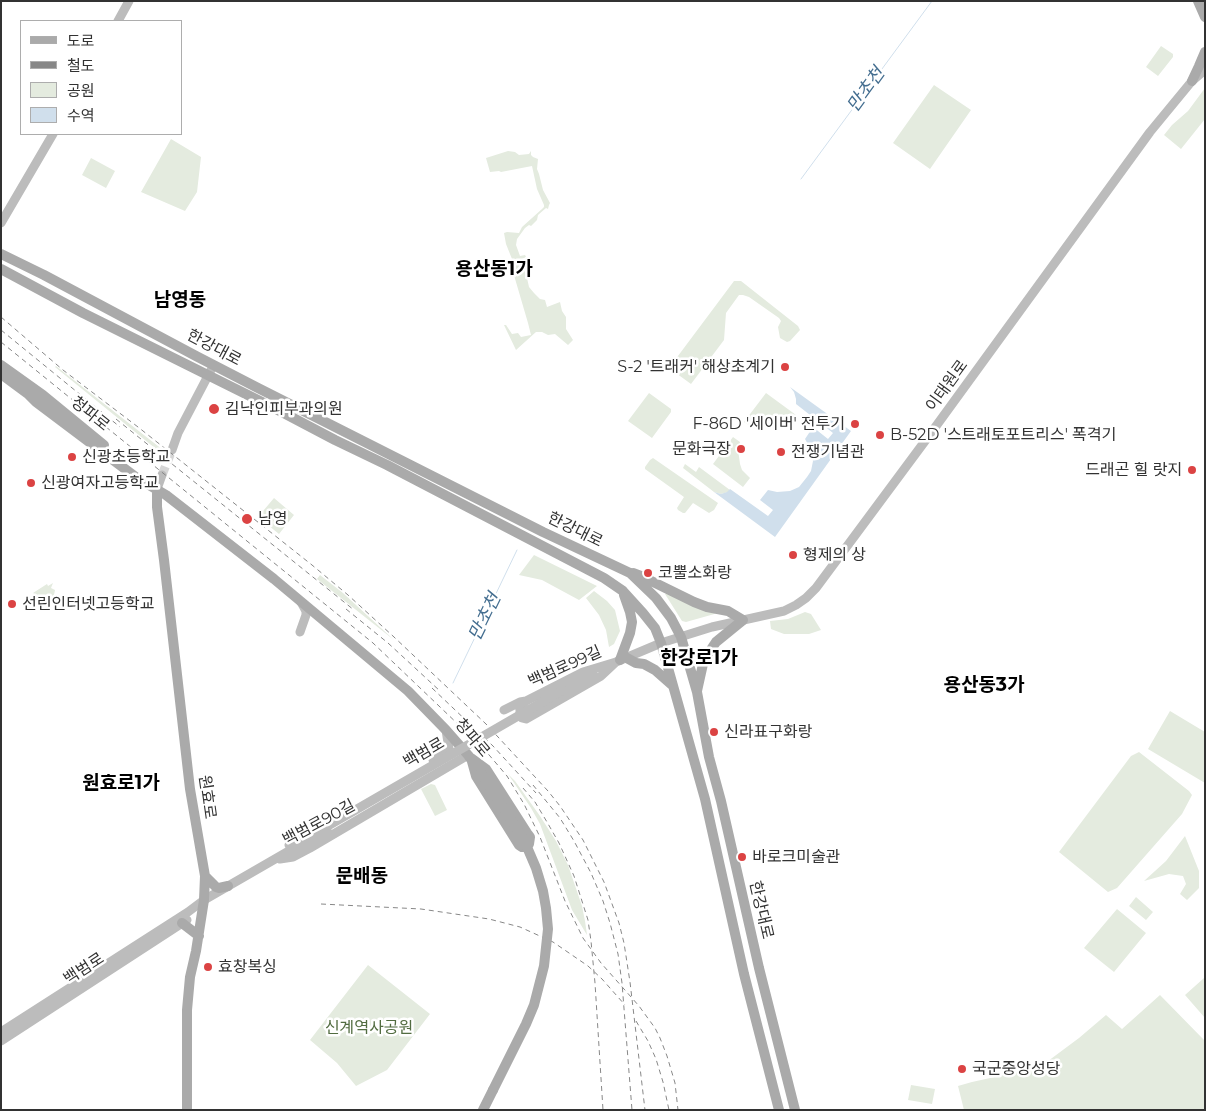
<!DOCTYPE html>
<meta charset="utf-8">
<style>
body{margin:0}
#map{position:relative;width:1206px;height:1111px;overflow:hidden;background:#fff;font-family:Montserrat,"Noto Sans KR",sans-serif}
canvas{display:block}
.frame{position:absolute;inset:0;border:2px solid #323232;pointer-events:none}
.legend{position:absolute;left:20px;top:20px;width:162px;height:115px;box-sizing:border-box;background:#fff;border:1px solid #adadad;margin:0;padding:6px 9px;list-style:none;font-size:15px;color:#323232}
.legend li{display:flex;align-items:center;gap:10px;height:25px}
.legend b{width:25px;border:1px solid #adadad}
</style>
<div id="map">
<canvas width="1206" height="1111"></canvas>
<div class="frame"></div>
<ul class="legend">
<li><b style="height:6px;background:#aaa"></b>도로</li>
<li><b style="height:6px;background:#878787"></b>철도</li>
<li><b style="height:14px;background:#e4ebdf"></b>공원</li>
<li><b style="height:14px;background:#d0dfec"></b>수역</li>
</ul>
</div>
<script>
const ctx = document.querySelector('canvas').getContext('2d');
ctx.lineJoin = 'round';
function fill(path, color) { ctx.fillStyle = color; ctx.fill(path, 'evenodd'); }
const poly = rows => new Path2D(rows.map(r => 'M' + r).join(''));
function trace(path, color, width, dash) { ctx.strokeStyle = color; ctx.lineWidth = width; ctx.lineCap = dash ? 'butt' : 'round'; ctx.setLineDash(dash || []); ctx.stroke(path); }
function label(font, color, halo, rows, align = 'center') {
  ctx.font = font + ' Montserrat,"Noto Sans KR",sans-serif'; ctx.lineWidth = 5; ctx.setLineDash([]); ctx.textBaseline = 'middle'; ctx.strokeStyle = halo; ctx.fillStyle = color; for (const [text, x, y, turn = 0] of rows) {
    ctx.save(); ctx.translate(x, y); ctx.rotate((+turn || 0) * Math.PI / 180); ctx.textAlign = isNaN(turn) ? turn : align; if (halo) ctx.strokeText(text, 0, 0); ctx.fillText(text, 0, 0); ctx.restore();
  }
}
fill(poly([
 [1161,46,1173,54,1173,57,1158,76,1146,67],
 [934,85,971,110,930,169,893,143],
 [1205,88,1205,119,1181,149,1164,135,1172,125,1188,111],
 [171,139,201,157,197,192,185,211,141,192],
 [508,151,515,152,519,155,529,154,531,151,531,155,533,157,538,159,537,169,539,174,543,190,550,203,549,205,548,209,546,208,538,215,537,220,531,226,529,225,525,228,517,239,516,245,520,256,525,255,526,257,520,260,527,273,527,278,529,287,534,293,540,299,545,300,547,307,560,302,562,311,566,317,566,329,573,340,568,345,555,334,548,335,542,332,536,332,516,350,504,325,506,325,512,334,518,333,521,337,531,335,528,323,511,265,512,259,506,244,504,233,507,232,519,233,522,227,542,209,544,207,544,205,537,189,532,166,501,172,499,171,490,172,486,158],
 [91,158,115,171,106,188,82,175],
 [734,281,741,281,798,326,800,330,790,341,787,342,780,338,778,327,781,321,779,318,749,297,743,295,739,295,726,313,724,340,691,384,669,368],
 [56,366,163,450,161,453,55,367],
 [649,393,671,409,671,412,652,438,628,421],
 [766,393,796,415,788,426,777,421,767,421,762,422,752,427,744,422],
 [733,437,740,442,738,449,740,464,742,470,750,478,743,487,713,464],
 [653,458,718,503,714,510,709,513,693,503,685,513,683,513,678,510,677,508,684,497,645,469,645,467,650,460],
 [685,464,696,472,699,467,730,490,728,492,721,494,714,492,683,468],
 [274,498,294,515,279,534,258,517],
 [534,555,597,586,579,600,542,580,519,575],
 [320,575,343,593,394,640,317,579],
 [53,583,51,588,55,590,52,605,41,603,33,593,47,584,48,586],
 [594,591,607,601,615,610,620,631,614,644,609,647,606,630,599,615,586,598],
 [665,594,670,594,718,613,686,622,682,621],
 [805,612,811,614,821,630,809,634,784,634,771,629,770,621,788,619],
 [1170,711,1205,732,1205,783,1148,749],
 [1139,752,1189,791,1192,795,1182,814,1117,888,1108,892,1059,852,1131,756],
 [508,774,515,781,540,816,556,841,568,865,582,906,585,921,587,935,572,910,540,824,531,808],
 [431,784,435,785,447,810,435,816,421,789],
 [1185,836,1199,871,1199,888,1187,900,1180,894,1186,884,1183,876,1169,874,1144,881,1166,861],
 [1136,897,1153,912,1146,920,1129,906],
 [1117,909,1146,933,1114,972,1084,948],
 [368,965,430,1014,387,1070,356,1086,337,1063,310,1040],
 [1204,978,1205,979,1205,1018,1185,995],
 [1160,995,1205,1041,1205,1110,964,1110,958,1086,972,1082,1040,1067,1079,1038,1106,1015,1122,1029],
 [911,1085,935,1089,932,1104,908,1100]
]), '#e4ebdf');
fill(poly([
 [790,387,851,431,775,537,714,492,721,494,727,492,730,489,768,516,773,510,760,500,768,490,777,492,790,491,799,487,807,477,811,471,813,461,810,448,805,439,813,427,828,439,833,433,796,404,796,399,794,392]
]), '#d0dfec');
trace(poly([
 [801,179,932,1],
 [453,683,517,550]
]), '#d0dfec', 1);
trace(poly([
 [162,475,172,450]
]), '#d6d6d6', 9, [9, 4.5]);
trace(poly([
 [118,21,129,1],
 [1,223,53,134],
 [172,450,178,433,211,370],
 [157,489,162,475],
 [300,632,306,615,306,611,301,602],
 [616,662,601,676,547,707,526,719,522,718,520,715,520,708,526,701,583,672,616,662,661,643,712,627,784,611,796,605,806,598,816,588,931,433,1150,132,1192,81,1205,70],
 [563,690,593,673],
 [504,710,520,702,526,701],
 [433,760,449,749,446,730],
 [289,845,331,820],
 [280,859,293,857,310,848,468,755],
 [1,1032,188,912,204,900,327,829],
 [1,1041,187,920]
]), '#bcbcbc', 9);
trace(poly([
 [1198,1,1205,17],
 [1192,81,1199,66,1205,52],
 [1,254,44,275,196,356,258,388,543,532,630,573,656,598,671,618,681,637,697,692,709,757,721,801,759,968,795,1110],
 [1,269,83,313,278,410,335,440,387,465,604,578,623,591,643,613,655,628,661,643,705,799,744,974,779,1110],
 [1,365,43,395,104,445],
 [1,374,28,394,36,402,137,478,166,495,274,579,408,691,446,730,468,755,481,773],
 [157,489,157,507,164,560,190,789,205,876,204,900,196,951,190,977,187,1010,187,1110],
 [633,573,641,576,694,602,707,607,728,611,743,620,716,642,708,654,703,664,697,691],
 [625,657,636,663,644,664,655,670,672,685],
 [620,660,630,633,632,622,630,612,624,595],
 [471,758,486,769,527,833,530,837,529,844,525,847,522,847,519,845,476,776,471,758],
 [205,876,216,887,219,888,228,886],
 [182,923,199,936],
 [483,1110,493,1090]
]), '#aaa', 10);
trace(poly([
 [1,317,63,370,138,427,312,565,348,595,394,637,486,724,548,791,560,806,583,840,604,882,619,923,624,943,630,982,645,1110],
 [1,330,120,427],
 [1,342,373,643,484,749,507,776,524,804,540,837,565,901,583,938,601,963,639,1006,655,1028,660,1038,667,1056,675,1083,678,1110],
 [116,419,354,610],
 [346,609,388,643,440,691],
 [432,688,493,746,536,793],
 [533,785,560,818,574,841,591,873,603,901,610,923,618,954,622,983,632,1110],
 [523,788,535,802,547,822,559,843,574,876,588,920,591,941,595,983,603,1110],
 [321,904,421,909,489,919,520,927,553,942,588,966,602,979,625,1005],
 [636,1021,648,1041,656,1059,663,1082,669,1110]
]), '#878787', 1, [5, 4]);
trace(poly([
 [326,827,563,690]
]), '#bcbcbc', 9);
trace(poly([
 [481,773,524,840,536,868,543,891,546,908,548,929,544,966,534,1005,526,1024,493,1090]
]), '#aaa', 10);
for (const [x, y, r, color] of [
 [785,367,5,"#db4343"],
 [214,409,6,"#db4343"],
 [855,424,5,"#db4343"],
 [880,435,5,"#db4343"],
 [741,449,5,"#db4343"],
 [781,452,5,"#db4343"],
 [72,457,5,"#db4343"],
 [1192,470,5,"#db4343"],
 [31,483,5,"#db4343"],
 [247,519,6,"#db4343"],
 [793,555,5,"#db4343"],
 [648,573,5,"#db4343"],
 [12,604,5,"#db4343"],
 [714,732,5,"#db4343"],
 [742,857,5,"#db4343"],
 [208,967,5,"#db4343"],
 [962,1069,5,"#db4343"]
]) { const dot = new Path2D(); dot.arc(x, y, r, 0, 2 * Math.PI); ctx.fillStyle = color; ctx.fill(dot); trace(dot, '#fff', 2); }
label('16px', '#323232', '#fff', [
 ["한강대로",214,348,28],
 ["이태원로",947,386,-54],
 ["청파로",90,414,39],
 ["한강대로",575,530,26],
 ["백범로99길",565,667,-24],
 ["청파로",472,738,50],
 ["백범로",424,753,-30],
 ["원효로",207,797,82],
 ["백범로90길",319,823,-28],
 ["한강대로",761,910,77],
 ["백범로",84,969,-33]
]);
label('16px', '#323232', '#fff', [
 ["S-2 '트래커' 해상초계기",775,367,"right"],
 ["김낙인피부과의원",225,409],
 ["F-86D '세이버' 전투기",845,424,"right"],
 ["B-52D '스트래토포트리스' 폭격기",890,435],
 ["문화극장",731,449,"right"],
 ["전쟁기념관",791,452],
 ["신광초등학교",82,457],
 ["드래곤 힐 랏지",1182,470,"right"],
 ["신광여자고등학교",41,483],
 ["남영",258,519],
 ["형제의 상",803,555],
 ["코뿔소화랑",658,573],
 ["선린인터넷고등학교",22,604],
 ["신라표구화랑",724,732],
 ["바로크미술관",752,857],
 ["효창복싱",218,967],
 ["국군중앙성당",972,1069]
], 'left');
label('16px', '#526c41', '#fff', [
 ["신계역사공원",369,1028]
]);
label('italic 18px', '#446e90', '#fff', [
 ["만초천",866,90,-54],
 ["만초천",485,617,-64]
]);
label('bold 19px', '#000', '#fff', [
 ["용산동1가",494,269],
 ["남영동",180,300],
 ["한강로1가",699,658],
 ["용산동3가",984,685],
 ["원효로1가",121,783],
 ["문배동",362,876]
]);
</script>
